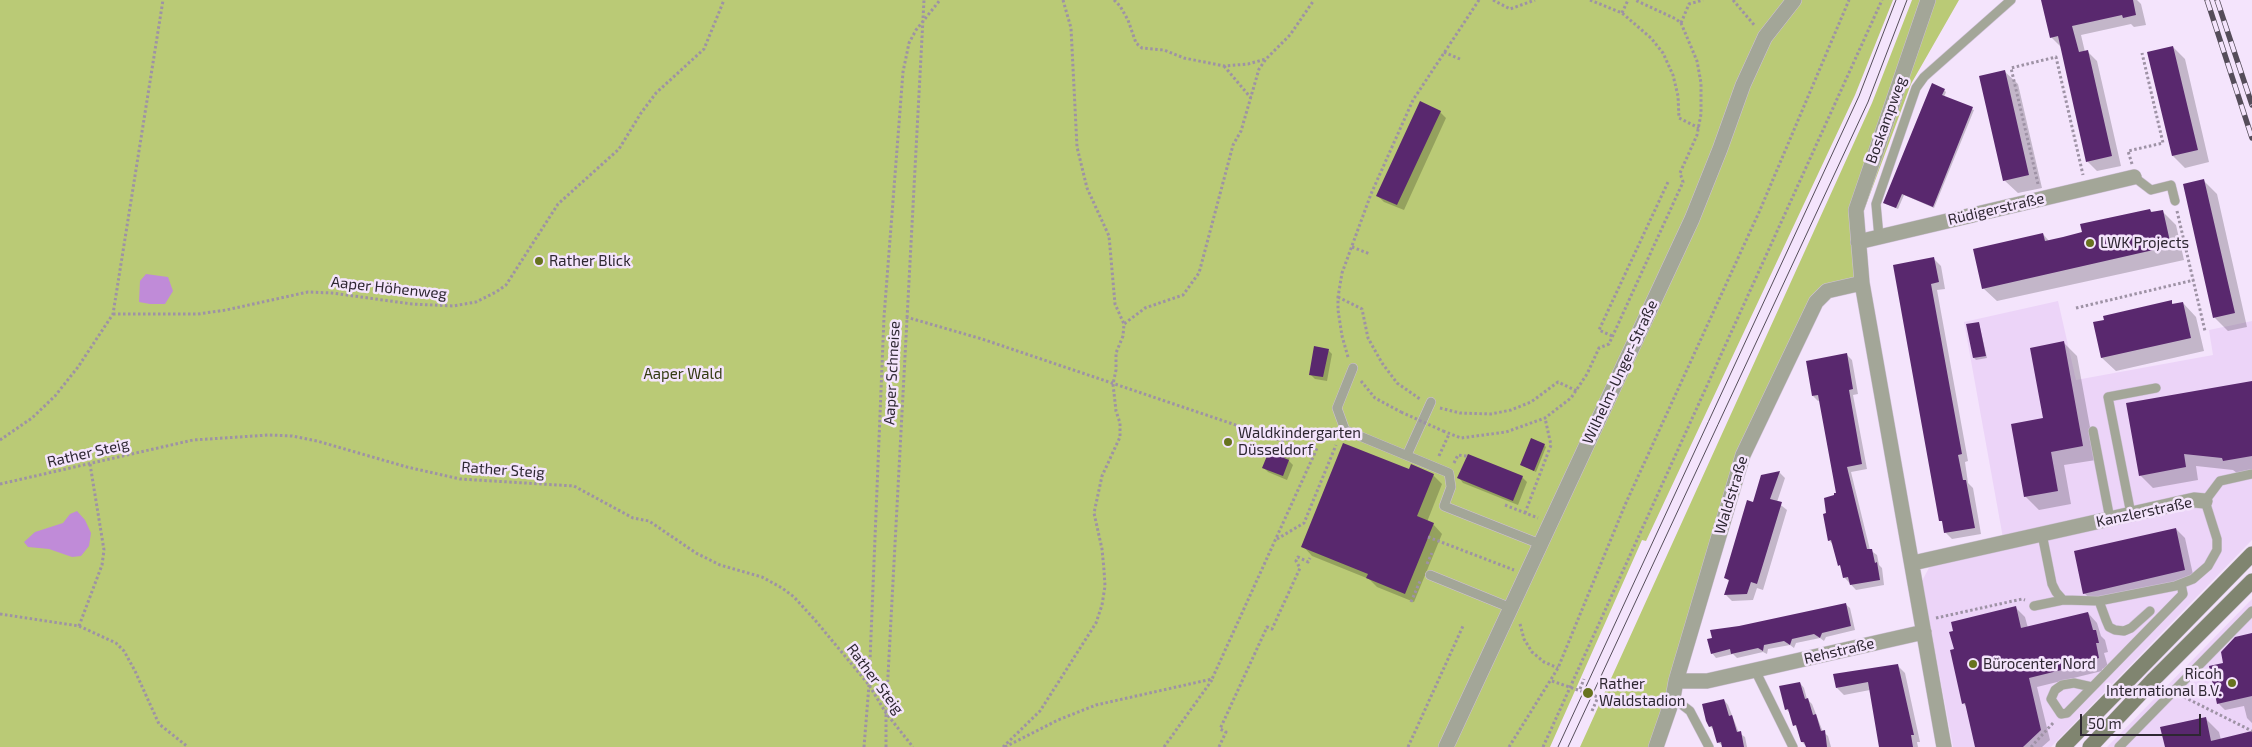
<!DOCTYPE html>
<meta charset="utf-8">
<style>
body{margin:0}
#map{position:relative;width:2252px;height:747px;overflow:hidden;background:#f4e4fc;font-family:"Exo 2",sans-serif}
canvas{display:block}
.scale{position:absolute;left:2080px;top:714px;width:121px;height:22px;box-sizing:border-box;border:2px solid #2e2732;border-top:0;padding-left:6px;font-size:15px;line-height:18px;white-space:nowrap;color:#2e2732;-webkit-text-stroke:4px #f4e4fc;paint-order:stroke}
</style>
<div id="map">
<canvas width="2252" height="747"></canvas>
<div class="scale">50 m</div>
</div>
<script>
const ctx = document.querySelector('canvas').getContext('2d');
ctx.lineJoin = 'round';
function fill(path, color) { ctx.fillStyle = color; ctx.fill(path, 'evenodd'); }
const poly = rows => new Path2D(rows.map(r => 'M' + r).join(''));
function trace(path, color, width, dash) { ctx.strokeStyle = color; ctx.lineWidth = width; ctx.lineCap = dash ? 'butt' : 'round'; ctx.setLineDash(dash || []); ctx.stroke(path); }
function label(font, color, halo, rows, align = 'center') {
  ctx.font = font + ' "Exo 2",sans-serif'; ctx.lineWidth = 5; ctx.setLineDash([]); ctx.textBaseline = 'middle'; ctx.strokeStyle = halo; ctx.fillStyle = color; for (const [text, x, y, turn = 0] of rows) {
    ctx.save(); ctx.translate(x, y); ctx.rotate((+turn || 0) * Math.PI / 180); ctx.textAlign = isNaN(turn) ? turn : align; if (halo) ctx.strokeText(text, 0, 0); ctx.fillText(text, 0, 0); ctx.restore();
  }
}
fill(poly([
 [2058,301,2076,380,2213,355,2209,330,2252,321,2252,540,2051,747,1953,747,1922,581,1931,564,2003,538,1964,322],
 [2252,599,2252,747,2107,747]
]), '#ecd4f8');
fill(poly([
 [0,0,1893,0,1855,95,1646,541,1642,540,1550,747,0,747],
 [1912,0,1959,0,1911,84,1863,213,1854,279,1827,289,1744,445,1652,747,1580,747,1872,103]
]), '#baca76');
fill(poly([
 [146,274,168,277,173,291,165,304,150,304,139,302,140,281],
 [77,511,85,520,91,533,89,546,81,556,72,557,49,549,28,547,24,542,35,532,63,523,70,514]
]), '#c08bd8');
fill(poly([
 [2043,0,2137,0,2141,4,2146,25,2134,27,2131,24,2081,35,2085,52,2087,51,2097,61,2121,166,2097,171,2087,161,2061,47,2051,37],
 [2173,47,2185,59,2209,162,2185,168,2173,156],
 [2004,71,2018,84,2042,188,2018,193,2004,180],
 [1944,90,1946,92,1944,97,1974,110,1934,208,1904,195,1898,209,1886,204,1885,202],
 [1440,112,1446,118,1404,210,1384,202,1378,196],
 [2204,181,2217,194,2247,327,2228,331,2215,318],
 [2150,210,2153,213,2162,211,2176,225,2184,260,1997,301,1983,288,2043,234,2049,241,2084,233],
 [1934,259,1941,266,1945,289,1937,290,1968,461,1965,462,1968,483,1973,488,1981,534,1952,539,1945,532,1943,523,1941,520,1895,266],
 [2171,302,2174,305,2183,303,2196,317,2204,351,2116,371,2102,358,2095,323],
 [1979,323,1987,358,1976,360,1974,358],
 [2064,343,2077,356,2096,460,2064,465,2071,504,2039,510,2025,496],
 [1328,350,1332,354,1327,381,1315,379,1310,374],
 [1847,355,1852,360,1858,394,1853,395,1867,469,1851,472,1870,550,1877,555,1879,565,1882,568,1884,585,1856,590,1844,577,1834,546,1829,540,1827,514,1837,494,1821,400,1818,401,1813,396],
 [2252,382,2252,471,2237,473,2233,470,2196,466,2198,480,2153,488,2140,475],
 [1544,445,1546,447,1536,472,1522,465],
 [1286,453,1290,457,1289,461,1293,465,1287,480,1268,472,1264,468],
 [1410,471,1433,475,1442,484,1427,522,1433,524,1442,534,1414,602,1377,587,1369,579,1312,556,1303,546],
 [1779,472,1785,478,1777,502,1787,510,1763,590,1757,588,1753,600,1732,601,1726,595,1730,582,1726,578,1754,504],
 [1522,477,1527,482,1518,505,1463,483,1459,478],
 [2176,529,2185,538,2194,579,2094,602,2084,593],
 [1845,604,1850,608,1855,630,1826,637,1824,641,1820,638,1796,643,1794,648,1790,645,1768,649,1767,654,1763,652,1737,658,1733,654,1716,658,1712,653,1739,628],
 [2016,608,2025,617,2028,628,2088,613,2097,623,2101,636,2105,640,2108,652,2104,653,2108,667,2102,669,2102,671,2037,687,2050,740,2042,747,1977,747,1967,707,1963,703],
 [2252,635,2252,723,2247,718,2244,706,2225,710,2219,704,2225,664],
 [1898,666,1905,673,1920,742,1917,742,1918,747,1881,747,1870,690,1844,695,1837,688],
 [1800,683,1804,688,1807,699,1812,704,1823,732,1828,736,1831,747,1807,747,1802,742,1791,714,1786,709],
 [1724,700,1728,705,1739,733,1745,737,1747,747,1724,747,1718,742,1715,731,1710,726],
 [2205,718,2219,732,2221,740,2252,732,2252,747,2166,747]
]), '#0003');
fill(poly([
 [2041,0,2133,0,2136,15,2123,18,2122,15,2072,26,2079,52,2088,50,2112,156,2086,162,2058,36,2050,38],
 [2173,46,2198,150,2172,156,2147,52],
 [2005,70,2029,175,2003,181,1979,76],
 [1932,83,1945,89,1942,95,1973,107,1933,207,1902,194,1896,208,1883,203],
 [1420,101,1441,111,1397,205,1376,196],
 [2204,179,2235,313,2213,318,2183,184],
 [2150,209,2151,212,2163,210,2171,246,1982,289,1973,249,2043,233,2045,241,2063,237,2082,232,2080,224],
 [1934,257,1939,282,1931,284,1962,454,1958,455,1963,480,1966,480,1975,528,1944,533,1942,521,1939,521,1893,265],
 [2172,300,2172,304,2183,302,2191,338,2101,358,2093,322,2104,320,2103,316],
 [1979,322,1986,356,1973,358,1966,324],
 [2064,341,2083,446,2051,452,2058,491,2024,497,2011,424,2043,418,2030,348],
 [1314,346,1329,349,1323,377,1309,375],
 [1847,353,1853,389,1849,390,1862,464,1847,467,1867,549,1872,549,1875,563,1877,562,1880,580,1850,585,1848,577,1843,578,1840,565,1838,566,1831,540,1828,541,1823,514,1826,513,1824,498,1834,495,1834,493,1836,493,1818,395,1812,396,1806,361],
 [2252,381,2252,456,2223,461,2222,458,2184,454,2186,467,2139,476,2126,403],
 [1531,438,1545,444,1534,471,1520,465],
 [1343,443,1409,469,1411,464,1434,474,1417,516,1434,523,1405,594,1366,578,1368,574,1301,547],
 [1271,446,1287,452,1284,458,1289,460,1283,476,1262,468],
 [1468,454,1523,476,1513,501,1457,478],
 [1780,471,1770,499,1782,502,1757,584,1751,582,1747,594,1724,595,1729,580,1724,578,1747,500,1753,502,1761,475],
 [2176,528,2185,570,2083,594,2074,551],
 [1846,603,1851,626,1822,633,1820,638,1814,634,1792,639,1790,645,1784,641,1764,645,1763,651,1758,648,1731,654,1730,649,1711,654,1707,639,1712,638,1710,630,1739,626],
 [2016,606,2021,628,2088,612,2093,630,2096,630,2099,643,2096,643,2099,658,2093,660,2094,662,2029,678,2041,730,2023,747,1975,747,1965,703,1962,704,1950,650,1954,649,1949,632,1953,631,1951,622],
 [2252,633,2252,696,2217,704,2209,666,2223,663,2221,652,2235,637],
 [1898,664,1914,735,1911,735,1913,747,1879,747,1868,682,1836,688,1833,674],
 [1800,682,1805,699,1808,698,1813,715,1816,714,1821,731,1825,730,1827,747,1806,747,1804,742,1801,742,1796,725,1793,726,1788,709,1785,710,1779,686],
 [1724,699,1729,716,1732,715,1737,732,1741,731,1744,747,1722,747,1721,742,1717,743,1712,726,1709,727,1706,721,1702,704],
 [2206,717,2211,741,2252,731,2252,747,2165,747,2160,727]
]), '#59286e');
const lane = poly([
 [2134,177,2151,190,2171,185,2175,201],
 [1879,237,1876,204,1916,88,1924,77,2011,0],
 [1345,430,1337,408,1353,368],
 [2093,431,2110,519],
 [1333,434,1345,430,1449,473,1451,487,1444,506,1540,544],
 [1407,455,1431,402],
 [2131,514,2108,397,2156,388],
 [2042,534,2052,584,2056,592,2063,600],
 [1430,575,1511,608],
 [2099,601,2106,620,2109,627,2115,630,2124,631,2131,628,2150,611],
 [2034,606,2063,600,2099,601,2175,586,2193,579,2208,566,2217,550,2217,539,2205,501,2220,481,2252,474],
 [1755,670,1793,747],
 [2092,687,2074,683,2062,685,2055,690,2051,699,2061,714,2067,713,2183,594,2181,584],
 [1673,698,1690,711,1709,747],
 [2119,747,2252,611]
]);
const street = poly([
 [1928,0,1856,210,1862,283,1944,747],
 [1858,242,2134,177],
 [1913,563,2194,500,2205,501],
 [1676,681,1707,681,1924,632],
 [1446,747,1692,219,1720,149,1743,85,1765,37,1794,0],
 [1656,747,1673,698,1676,681,1743,455,1816,302,1827,291,1862,283]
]);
const secondary = poly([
 [2063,747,2252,554],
 [2090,747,2154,679,2252,581]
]);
trace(lane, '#d0c2d8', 10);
trace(street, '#d0c2d8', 16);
trace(secondary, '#d0c2d8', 16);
trace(poly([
 [1063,0,1071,28,1077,147,1087,188,1109,236,1115,304,1124,324],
 [1114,0,1120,6,1128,20,1136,43,1142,48,1164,50,1184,58,1224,66,1248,64,1266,59],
 [1493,0,1510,9,1535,0],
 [1590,0,1622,13,1651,38,1663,53,1673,75,1678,96,1679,118,1699,128],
 [1733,0,1755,26],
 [1622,13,1628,0],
 [1681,23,1689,4,1703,0],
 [1444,52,1460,59],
 [1224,66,1251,98],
 [2132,164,2128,151,2163,143,2142,53],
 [2038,184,2011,68,2056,57,2083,175],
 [2177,211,2205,331],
 [1352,247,1370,254],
 [1338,297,1362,309,1368,338,1382,363,1397,383,1420,399],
 [2076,308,2194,280],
 [113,314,198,314,226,310,308,292,332,293,412,304,453,306,476,302,496,292,506,285,558,204,619,149,641,113,656,93,704,49,724,0],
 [906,317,982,339,1283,441,1322,430],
 [1612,336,1599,330,1668,182],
 [1348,357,1342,336,1338,310,1338,297,1342,273,1371,194,1413,100,1479,0],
 [1361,381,1375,398,1401,412],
 [1440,408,1460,413,1491,414,1511,410,1531,402,1558,382,1577,391],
 [1443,431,1461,438,1506,432,1545,418,1571,398,1587,374,1599,348,1609,344,1683,182,1680,173,1697,135,1701,114,1701,83,1697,61,1681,23,1676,19,1635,0],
 [0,440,32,418,55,396,78,367,113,314,163,0],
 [1439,456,1449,434],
 [1454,463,1458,455,1467,456],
 [0,484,193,440,269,435,292,436,317,441,407,467,460,479,574,486,633,518,649,521,696,553,720,565,762,577,782,588,794,597,815,620,869,685,886,713,913,747],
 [1505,505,1538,518],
 [1525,513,1551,445,1545,418],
 [1428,537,1514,570],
 [1277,539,1304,523,1336,445],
 [1427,564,1432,553],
 [1411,602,1421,579],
 [0,614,79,626,116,643,124,651,135,671,159,724,188,747],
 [1936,618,2022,599,2025,600],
 [1520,624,1524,639,1532,652,1544,662,1558,668],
 [79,626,102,565,104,550,90,464],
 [1552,681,1598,697,1659,699],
 [1580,689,1584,679],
 [2184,697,2252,731],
 [1592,711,1598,697],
 [864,747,869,685,884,317,903,72,909,43,916,30,940,0],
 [886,747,886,713,924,0],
 [1003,747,1040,711,1096,623,1102,605,1105,586,1104,570,1102,549,1094,513,1102,476,1120,437,1120,423,1116,411,1113,384,1116,370,1116,353,1123,336,1124,324,1145,308,1183,295,1199,273,1233,145,1241,131,1259,69,1266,59,1290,35,1314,0],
 [1005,747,1058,720,1096,705,1212,679,1318,446],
 [1164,747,1212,680],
 [1219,747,1226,732,1220,729,1267,627,1272,629,1300,568,1296,561,1298,557,1308,562,1310,558],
 [1408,747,1463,626],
 [1509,747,1558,668,1625,505,1760,210,1849,0],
 [1543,747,1882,0],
 [2031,747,2054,722]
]), '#9e92a5', 3, [2.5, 2.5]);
trace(lane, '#a3a698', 9);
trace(street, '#a3a698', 15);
trace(secondary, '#808570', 15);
trace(poly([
 [1558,747,1859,96,1896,0],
 [1568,747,1868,102,1907,0]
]), '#554d5a', 1);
const rail = poly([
 [2207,0,2252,138],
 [2217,0,2252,105]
]);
trace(rail, '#554d5a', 5.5);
trace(rail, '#f4e4fc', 4, [11]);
trace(poly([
 [1401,412,1443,431]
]), '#9e92a5', 3, [2.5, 2.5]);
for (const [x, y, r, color] of [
 [2090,243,5,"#67731f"],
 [539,261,5,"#67731f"],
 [1228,442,5,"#67731f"],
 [1973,664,5,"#67731f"],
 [2232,683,5,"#67731f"],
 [1588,693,6,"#67731f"]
]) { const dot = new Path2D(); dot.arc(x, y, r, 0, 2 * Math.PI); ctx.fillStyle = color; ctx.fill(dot); trace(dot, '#f4e4fc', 2); }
label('15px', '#2e2732', '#f4e4fc', [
 ["Boskampweg",1886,120,-70],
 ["Rüdigerstraße",1996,209,-13],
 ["Aaper Höhenweg",389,288,6],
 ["Wilhelm-Unger-Straße",1620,372,-65],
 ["Aaper Schneise",892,373,-87],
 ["Rather Steig",88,453,-13],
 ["Rather Steig",503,470,4],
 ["Waldstraße",1731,495,-73],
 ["Kanzlerstraße",2144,512,-12],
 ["Rehstraße",1839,651,-13],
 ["Rather Steig",875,679,53]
]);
label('15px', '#2e2732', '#f4e4fc', [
 ["LWK Projects",2100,243],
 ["Rather Blick",549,261],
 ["Waldkindergarten",1238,433],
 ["Düsseldorf",1238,450],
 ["Bürocenter Nord",1983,664],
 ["Ricoh",2222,674,"right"],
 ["International B.V.",2222,691,"right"],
 ["Rather",1599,684],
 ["Waldstadion",1599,701]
], 'left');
label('15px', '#343b13', '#f4e4fc', [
 ["Aaper Wald",683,374]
]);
</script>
